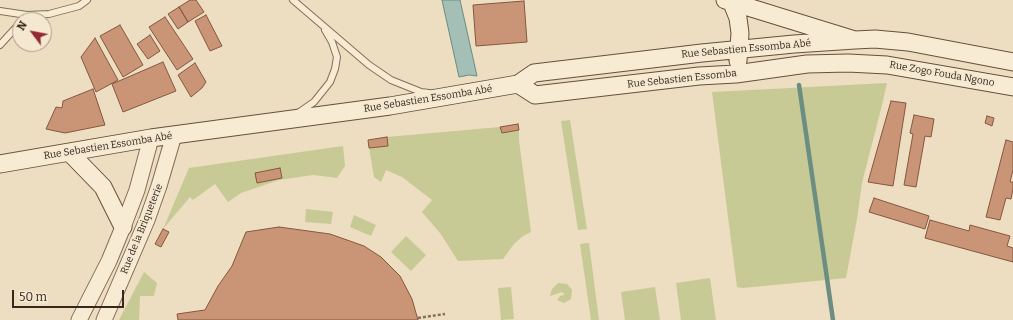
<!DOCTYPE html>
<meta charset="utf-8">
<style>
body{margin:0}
#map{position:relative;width:1013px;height:320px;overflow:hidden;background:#edddc1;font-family:Bitter,serif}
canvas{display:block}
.north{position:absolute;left:12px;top:12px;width:40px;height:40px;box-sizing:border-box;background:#f4e8d0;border:1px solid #a89b88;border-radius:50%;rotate:302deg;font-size:11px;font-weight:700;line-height:16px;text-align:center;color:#36281d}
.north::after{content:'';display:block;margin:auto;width:14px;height:18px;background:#942a31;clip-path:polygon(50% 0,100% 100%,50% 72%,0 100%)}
.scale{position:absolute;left:12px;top:290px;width:112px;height:18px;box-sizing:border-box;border:2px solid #36281d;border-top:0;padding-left:5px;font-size:12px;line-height:14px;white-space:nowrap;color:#36281d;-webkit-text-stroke:3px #f4e8d0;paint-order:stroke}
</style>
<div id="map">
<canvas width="1013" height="320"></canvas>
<div class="north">N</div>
<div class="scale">50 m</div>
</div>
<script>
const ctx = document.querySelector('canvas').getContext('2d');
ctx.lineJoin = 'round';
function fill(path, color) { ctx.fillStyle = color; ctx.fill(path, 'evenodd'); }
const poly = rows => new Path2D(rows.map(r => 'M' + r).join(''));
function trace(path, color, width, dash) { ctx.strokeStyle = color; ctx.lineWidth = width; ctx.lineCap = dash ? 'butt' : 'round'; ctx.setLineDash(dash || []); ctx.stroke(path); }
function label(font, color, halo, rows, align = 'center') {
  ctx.font = font + ' Bitter,serif'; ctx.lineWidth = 4; ctx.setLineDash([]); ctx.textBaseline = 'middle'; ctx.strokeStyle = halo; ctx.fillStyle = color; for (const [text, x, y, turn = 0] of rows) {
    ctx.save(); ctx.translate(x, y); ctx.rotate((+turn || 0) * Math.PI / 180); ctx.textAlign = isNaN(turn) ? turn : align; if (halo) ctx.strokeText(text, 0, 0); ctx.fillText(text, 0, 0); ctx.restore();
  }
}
fill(poly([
 [887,83,882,105,862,183,857,219,846,278,743,288,737,287,712,92],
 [570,120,587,229,578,230,561,121],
 [500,127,502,133,519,130,519,140,531,232,523,236,514,244,503,259,458,261,440,233,422,212,432,200,402,177,386,170,381,182,374,177,369,148,388,146,387,137],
 [343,146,345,166,337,178,313,175,279,180,241,193,228,202,215,184,193,200,190,197,163,229,189,168],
 [306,209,333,212,331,224,305,222],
 [354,215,376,225,371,236,350,227],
 [406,236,426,255,411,271,391,252],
 [589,243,599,320,591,320,580,244],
 [144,272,157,283,154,296,140,296,139,320,119,320],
 [710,278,716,320,681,320,676,283],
 [558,283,567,284,572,290,571,299,564,303,557,300,560,296,564,295,564,294,562,292,550,296,552,289],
 [511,287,514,319,501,320,498,288],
 [655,287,660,320,625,320,621,292]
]), '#c7ca95');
const water = poly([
 [442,0,460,0,477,76,469,75,459,77,442,0]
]);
fill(water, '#a4bfb5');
trace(water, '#6b8d82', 1);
trace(poly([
 [799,85,833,320]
]), '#6b8d82', 4.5);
const building = poly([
 [190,0,196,0,204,12,188,22,179,7,190,0],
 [524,1,527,42,476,46,473,5,524,1],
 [179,7,188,22,178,29,168,14,179,7],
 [206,15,222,46,210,51,195,21,206,15],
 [165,17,193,59,177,70,149,27,165,17],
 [120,25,143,65,123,77,100,36,120,25],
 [150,35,160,51,148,59,137,44,150,35],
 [95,38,118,80,96,92,81,57,95,38],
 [163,62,176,91,123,112,112,84,163,62],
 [195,63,206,82,202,88,191,97,178,75,195,63],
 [93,89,105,125,65,133,46,129,56,107,62,108,63,101,93,89],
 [891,101,906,103,893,186,868,182,891,101],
 [914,115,934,119,931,137,925,136,916,187,904,185,913,134,910,133,914,115],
 [987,116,994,118,992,126,985,123,987,116],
 [518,124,519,130,502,133,500,127,518,124],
 [387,137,388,146,369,148,368,140,387,137],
 [1006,140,1013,142,1013,170,1010,182,1013,182,1013,189,1011,199,1006,198,1000,220,986,217,1006,140],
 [280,168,282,178,257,183,255,173,280,168],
 [874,198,929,216,925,229,869,212,874,198],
 [930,220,969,231,970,225,1010,236,1007,246,1013,248,1013,262,925,238,930,220],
 [279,227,330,234,364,246,381,257,400,276,412,299,418,320,178,320,177,314,205,310,218,286,232,266,246,232,279,227],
 [163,229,169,232,161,247,155,244,163,229]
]);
fill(building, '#ca9577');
trace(building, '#84573f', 1);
const service = poly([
 [293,0,369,65,391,80,421,92,429,93],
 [0,11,27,15,49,14,79,6,87,0],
 [0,45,20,23],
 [298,113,314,102,330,82,335,69,337,57,332,42,325,30]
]);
const tertiary = poly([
 [79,320,109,261,123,227,137,190,151,138],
 [104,320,147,220,159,186,174,135]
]);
const secondary = poly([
 [725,0,855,40,875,39,908,42,1013,62],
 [732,3,738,18,740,33,738,61],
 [518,84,535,95,699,76,736,74,807,64,848,63,887,65,1013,87],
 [70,153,103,187,123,227],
 [0,164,151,138,390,106,518,84,534,73,702,53,794,44,855,40]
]);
trace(service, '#866e59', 8);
trace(tertiary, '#866e59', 17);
trace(secondary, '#674f3c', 19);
trace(poly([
 [418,318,445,314]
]), '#866e59', 2.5, [3, 2]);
trace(service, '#f8ebd4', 6);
trace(tertiary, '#f8ebd4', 15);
trace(secondary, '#f8ebd4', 17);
label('10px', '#36281d', '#f4e8d0', [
 ["Rue Sebastien Essomba Abé",746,49,-5],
 ["Rue Zogo Fouda Ngono",942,74,10],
 ["Rue Sebastien Essomba",682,79,-6],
 ["Rue Sebastien Essomba Abé",428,99,-9],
 ["Rue Sebastien Essomba Abé",108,146,-9],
 ["Rue de la Briqueterie",142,229,-68]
]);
</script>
